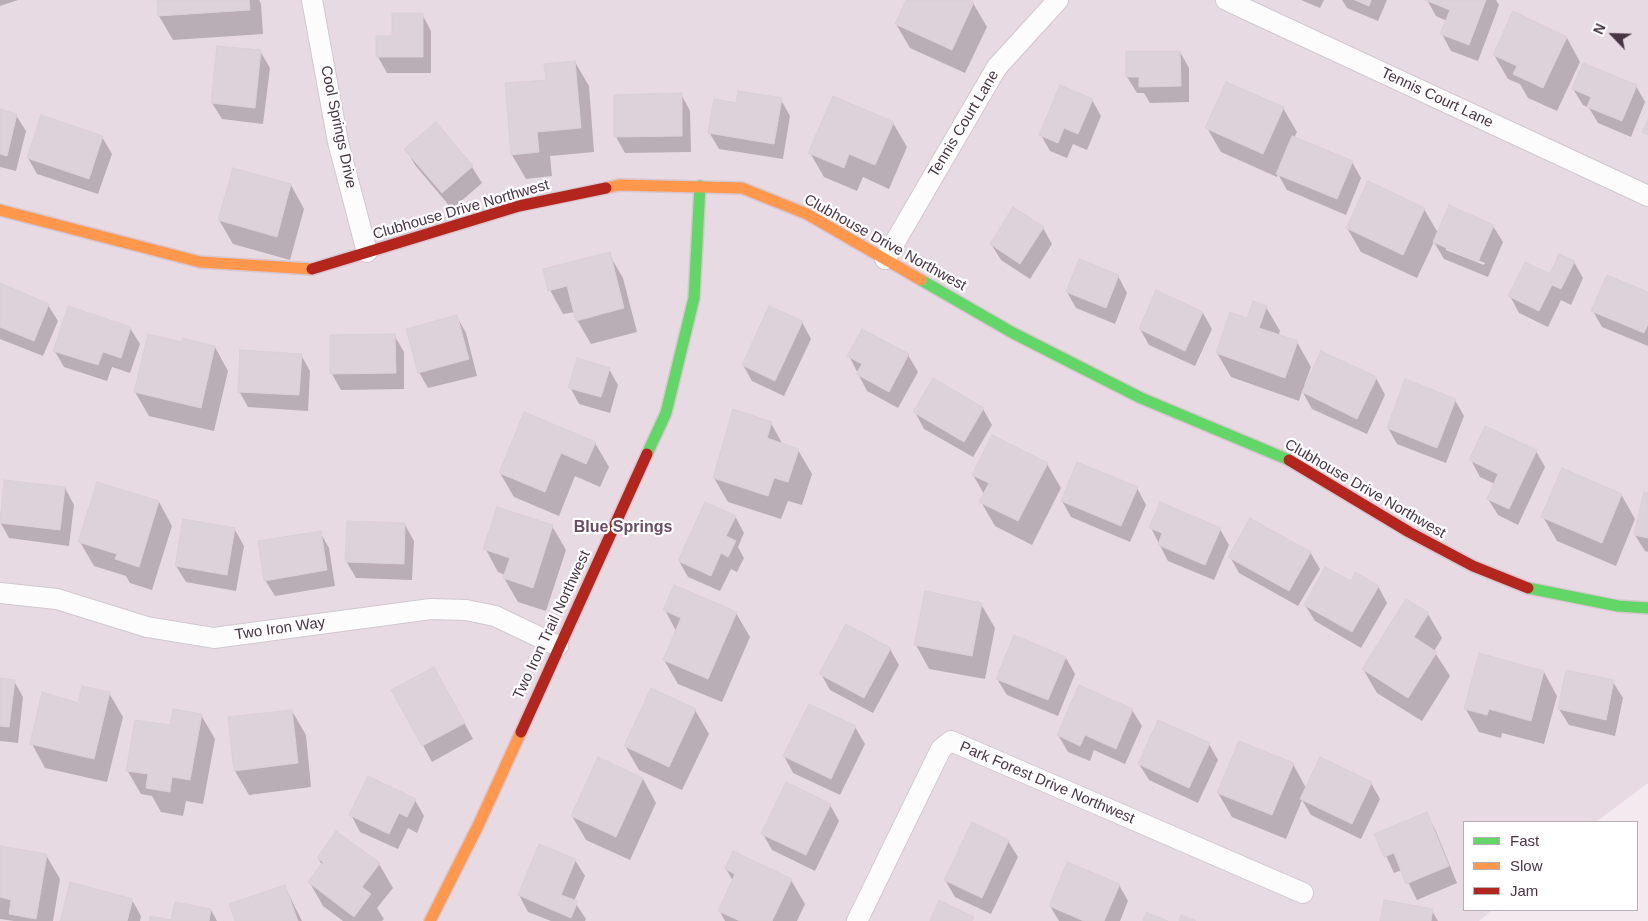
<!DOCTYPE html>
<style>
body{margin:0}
#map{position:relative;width:1648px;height:921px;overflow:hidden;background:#f2eaef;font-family:Arial,sans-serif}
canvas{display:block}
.legend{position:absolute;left:1463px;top:821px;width:175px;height:90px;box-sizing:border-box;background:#fff;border:1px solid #b6aeb4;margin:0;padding:6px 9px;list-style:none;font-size:15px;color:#483544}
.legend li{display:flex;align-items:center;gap:10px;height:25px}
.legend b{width:25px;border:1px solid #b6aeb4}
.north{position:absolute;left:1588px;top:10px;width:50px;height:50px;-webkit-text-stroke:4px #fff;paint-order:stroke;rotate:294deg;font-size:14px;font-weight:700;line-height:20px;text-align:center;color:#483544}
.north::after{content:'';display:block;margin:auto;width:18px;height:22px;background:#483544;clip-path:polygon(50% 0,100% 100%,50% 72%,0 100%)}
</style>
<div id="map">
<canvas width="1648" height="921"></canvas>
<ul class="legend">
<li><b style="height:6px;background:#63d668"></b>Fast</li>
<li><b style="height:6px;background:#ff974d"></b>Slow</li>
<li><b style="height:6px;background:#b3261e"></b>Jam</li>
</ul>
<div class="north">N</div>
</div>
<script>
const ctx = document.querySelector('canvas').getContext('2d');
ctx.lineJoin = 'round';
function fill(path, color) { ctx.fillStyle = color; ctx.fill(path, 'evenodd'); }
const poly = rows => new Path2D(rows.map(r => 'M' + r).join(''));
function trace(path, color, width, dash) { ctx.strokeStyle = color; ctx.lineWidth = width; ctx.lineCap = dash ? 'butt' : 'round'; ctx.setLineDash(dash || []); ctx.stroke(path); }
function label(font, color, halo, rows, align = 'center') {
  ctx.font = font + ' Arial,sans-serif'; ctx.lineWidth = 4.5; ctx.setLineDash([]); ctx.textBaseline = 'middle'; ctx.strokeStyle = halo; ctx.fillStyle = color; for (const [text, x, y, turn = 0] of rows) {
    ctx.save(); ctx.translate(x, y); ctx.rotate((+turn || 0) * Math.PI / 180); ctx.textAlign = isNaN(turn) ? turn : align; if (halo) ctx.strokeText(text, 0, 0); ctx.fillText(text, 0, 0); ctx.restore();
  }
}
fill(poly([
 [0,0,1648,0,1648,783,1596,822,1464,822,1464,910,1492,910,1479,921,0,921]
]), '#e8dae3');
fill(poly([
 [0,0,18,0,0,6],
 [159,0,259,0,261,4,263,34,173,40,159,16],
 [907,0,966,0,973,3,987,27,965,73,910,48,896,24],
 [1301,0,1324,0,1320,8],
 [1342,0,1387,0,1378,21,1347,8],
 [1427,0,1496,0,1499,5,1478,61,1451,51,1442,34,1447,21,1436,16],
 [422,14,431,31,431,73,387,73,378,57,378,37,393,37],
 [1567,38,1580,62,1557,111,1528,98,1520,84,1508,79,1494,55],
 [260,51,270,68,263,124,222,119,212,103],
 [1180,52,1189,68,1189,102,1150,103,1144,93,1137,93,1127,77],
 [575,62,589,86,594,152,550,156,552,176,526,179,512,155,547,81],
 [1636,86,1645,102,1631,137,1598,123,1589,108,1583,105,1573,89],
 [681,94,690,111,691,152,625,153,616,137,615,96],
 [781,100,790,116,783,159,719,149,709,132,737,105],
 [1092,100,1101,116,1087,150,1073,144,1067,158,1050,151,1041,135],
 [1283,108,1297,132,1294,138,1352,162,1361,178,1346,215,1287,190,1278,174,1277,177,1221,152,1207,128],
 [0,111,16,115,26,131,16,171,0,167],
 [893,123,907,147,889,189,863,177,857,191,824,177,810,153],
 [436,124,472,167,482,183,452,209,415,165,406,149],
 [102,137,112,154,98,194,37,174,28,158],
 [291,185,304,209,290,260,233,244,219,220],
 [1424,209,1438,233,1493,226,1503,242,1488,277,1444,259,1434,242,1417,278,1361,252,1347,228],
 [1446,247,1485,263,1484,265,1446,250],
 [1043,228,1052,244,1030,279,1001,260,991,244],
 [609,254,623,278,637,332,591,344,577,320,575,312,563,314,550,290],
 [1574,262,1583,278,1571,305,1561,300,1548,327,1519,313,1510,296],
 [1118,276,1127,293,1115,324,1076,308,1067,292],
 [0,285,48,305,58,321,43,356,0,339],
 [1157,292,1203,313,1212,329,1195,366,1149,345,1140,329],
 [1648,294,1648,346,1602,327,1593,311],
 [1266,307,1280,331,1278,336,1297,342,1311,367,1304,386,1376,378,1385,395,1367,434,1312,409,1302,391,1299,401,1231,377,1217,353,1247,320],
 [457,317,466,333,477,376,428,388,419,372],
 [802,322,811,339,784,396,752,381,743,365],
 [130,328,140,344,130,373,112,367,107,381,64,367,54,350],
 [863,331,908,355,918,372,898,408,867,391,849,356],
 [394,335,404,352,404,389,341,390,332,374],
 [183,343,215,347,228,371,214,431,149,416,135,392],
 [301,355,310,371,308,411,248,407,239,391],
 [609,369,618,385,610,413,579,404,570,387],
 [1455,400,1464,416,1446,463,1397,444,1388,428],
 [983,409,992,425,973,457,924,429,915,412],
 [525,414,595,443,609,467,600,487,575,476,559,516,514,497,500,473],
 [771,423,783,445,798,450,812,474,802,505,788,501,781,519,728,502,714,478],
 [1536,451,1545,467,1518,525,1498,515,1488,499,1495,484,1480,477,1471,460],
 [1047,464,1061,488,1032,545,995,526,981,502,984,494,973,475],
 [5,481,65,488,74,505,69,546,9,538,0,522],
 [1137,488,1146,505,1130,542,1071,517,1062,501],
 [1621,494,1635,519,1616,566,1557,541,1543,517],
 [1648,494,1648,552,1645,551,1635,535],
 [159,502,172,526,152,590,130,583,126,576,94,566,80,542],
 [735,516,744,533,738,547,744,558,737,572,731,569,720,591,688,577,679,561],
 [405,525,414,541,412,580,356,578,346,561],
 [552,526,566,550,546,611,518,602,504,578,505,575,498,572,485,548],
 [1151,528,1220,529,1229,545,1214,580,1168,561],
 [235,530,244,546,236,591,186,582,176,566],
 [320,532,329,548,335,586,275,596,265,580],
 [1310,552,1320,569,1298,606,1239,573,1230,557],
 [1351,583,1378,586,1387,603,1361,648,1315,621,1305,605],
 [1406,601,1428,614,1442,638,1434,651,1450,676,1422,721,1377,693,1363,669],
 [981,604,995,628,985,679,929,669,916,645],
 [665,610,736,613,750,637,722,702,678,684,664,660,676,631],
 [890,649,899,665,873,713,830,690,821,674],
 [1066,658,1075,674,1058,716,1007,695,997,679],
 [1544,672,1557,696,1544,744,1502,733,1501,738,1479,732,1465,708],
 [0,679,14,681,23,697,18,743,0,741],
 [1613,682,1623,698,1615,736,1569,725,1559,709],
 [443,684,473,739,432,762,393,690],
 [109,693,123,717,107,782,45,768,32,744,79,705],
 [809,705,855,727,865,744,840,795,793,773,784,756],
 [695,710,709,734,682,790,639,770,625,746],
 [1132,710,1142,726,1125,764,1094,750,1090,761,1068,752,1058,735],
 [292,711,306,735,311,787,249,795,235,771],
 [201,715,215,739,203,804,186,801,183,816,161,812,152,796,141,794,127,770,171,727],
 [1209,744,1218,760,1198,803,1149,780,1139,764],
 [599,759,643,779,656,803,630,860,586,840,572,816],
 [1293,764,1306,788,1371,783,1380,799,1361,839,1311,815,1302,800,1286,839,1232,817,1218,793],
 [415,800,424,816,417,833,408,828,398,849,360,832,351,815],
 [830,805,839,821,815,871,772,850,763,834],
 [1426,813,1435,829,1457,883,1417,900,1402,870,1394,873,1376,834],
 [972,824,1008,841,1018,857,991,914,955,897,945,880],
 [0,847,46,855,60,879,53,921,14,921,0,919],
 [318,858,379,864,393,888,377,908,384,919,382,921,343,921,323,906,310,883,322,865],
 [575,860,585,876,574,901,586,919,585,921,551,921,528,912,519,895],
 [726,869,791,880,805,904,797,921,725,921,719,910,733,881],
 [1119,885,1128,901,1120,921,1059,921,1050,906],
 [285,887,302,921,236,921],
 [132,900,141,916,140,921,61,921],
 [211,910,217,921,172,921],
 [1432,911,1438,921,1381,921]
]), '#0003');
const building = poly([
 [157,0,249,0,250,10,158,16,157,0],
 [906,0,969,0,974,2,952,50,895,24,906,0],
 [1355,0,1371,0,1369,6,1355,0],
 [1425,0,1486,0,1469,45,1440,34,1450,10,1425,0],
 [1513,11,1567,37,1543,88,1513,74,1517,66,1493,55,1513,11],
 [392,13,423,13,423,57,376,57,376,36,392,36,392,13],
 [217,46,261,50,255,108,211,103,217,46],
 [1126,51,1180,51,1181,86,1139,87,1139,77,1126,77,1126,51],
 [575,61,581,128,537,132,539,152,511,155,505,83,546,80,544,64,575,61],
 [1583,63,1637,85,1622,121,1587,107,1591,97,1572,89,1583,63],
 [1226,82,1284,107,1263,154,1205,128,1226,82],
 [1060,85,1093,99,1078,134,1064,128,1058,143,1039,135,1060,85],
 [738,91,782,98,774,144,708,133,714,99,736,103,738,91],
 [682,93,682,136,614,137,614,95,682,93],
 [833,96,894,122,875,165,849,154,844,168,808,153,833,96],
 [0,109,17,114,7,156,0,154,0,109],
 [41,115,103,136,89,179,27,158,41,115],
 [1648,120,1648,135,1642,132,1648,120],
 [436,122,473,166,442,193,404,149,436,122],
 [1292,136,1353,161,1337,199,1276,174,1292,136],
 [233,168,291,184,277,237,218,220,233,168],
 [1368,181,1425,208,1403,255,1346,228,1368,181],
 [1449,205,1494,225,1478,262,1433,242,1449,205],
 [1013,207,1044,227,1020,264,990,244,1013,207],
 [610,252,624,308,576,321,567,286,548,291,543,269,610,252],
 [1559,254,1575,261,1561,289,1552,285,1539,311,1508,296,1525,262,1550,274,1559,254],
 [1079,259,1119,275,1106,308,1066,292,1079,259],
 [1607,275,1648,292,1648,324,1644,333,1591,311,1607,275],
 [0,283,49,304,34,341,0,327,0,283],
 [1156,290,1203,312,1185,351,1139,329,1156,290],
 [1253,301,1267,306,1259,328,1298,341,1285,378,1216,353,1230,312,1247,318,1253,301],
 [68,306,131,327,121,358,103,352,98,365,53,351,68,306],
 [769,306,803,321,775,381,742,365,769,306],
 [457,315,469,359,418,373,406,329,457,315],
 [862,329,909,354,889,392,856,374,862,364,847,356,862,329],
 [148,334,182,342,182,338,215,346,201,408,134,392,148,334],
 [395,334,396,373,330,374,330,335,395,334],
 [240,350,302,354,299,395,238,392,240,350],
 [1321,351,1377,377,1357,419,1302,392,1321,351],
 [577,358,610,368,601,397,568,388,577,358],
 [933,378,984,408,964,442,913,412,933,378],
 [1405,379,1456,399,1437,448,1387,428,1405,379],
 [733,409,772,422,767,438,799,449,788,482,774,478,768,496,713,478,733,409],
 [524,412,596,442,586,464,561,453,545,492,499,473,524,412],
 [1485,426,1537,450,1509,509,1487,499,1498,474,1469,460,1485,426],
 [992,435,1048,463,1018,521,979,502,989,483,972,475,992,435],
 [1077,462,1138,487,1121,526,1061,501,1077,462],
 [1562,468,1622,494,1602,543,1541,517,1562,468],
 [4,480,65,487,60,530,0,523,4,480],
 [97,482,159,501,139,567,115,559,117,554,78,542,97,482],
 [1644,492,1648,493,1648,538,1634,535,1644,492],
 [705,502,736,516,726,536,736,541,728,557,721,553,711,576,678,561,705,502],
 [1160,502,1221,528,1205,565,1158,545,1162,533,1149,528,1160,502],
 [497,507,553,525,533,588,503,578,510,558,483,549,497,507],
 [1250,518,1311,552,1289,591,1228,557,1250,518],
 [183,519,235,528,227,575,175,566,183,519],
 [347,521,405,523,404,564,345,562,347,521],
 [321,531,327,570,264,581,258,541,321,531],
 [1325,567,1351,581,1355,572,1379,586,1352,632,1304,605,1325,567],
 [674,585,737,612,708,679,663,660,681,618,663,610,674,585],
 [925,591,982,603,972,656,914,645,925,591],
 [1406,599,1429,613,1414,637,1437,652,1408,698,1362,669,1406,599],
 [846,624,891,648,864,698,819,674,846,624],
 [1014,635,1066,657,1048,700,996,679,1014,635],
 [1479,653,1544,671,1531,721,1489,709,1487,715,1464,709,1479,653],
 [434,667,465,723,422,746,391,690,434,667],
 [1566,670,1614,680,1606,720,1558,709,1566,670],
 [0,678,15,680,9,727,0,726,0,678],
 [1079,685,1133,709,1116,749,1085,735,1080,746,1057,735,1079,685],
 [82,686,110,692,94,759,30,744,42,692,78,703,82,686],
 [651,688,696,709,669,767,624,746,651,688],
 [809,704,856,726,831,779,783,756,809,704],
 [173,709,202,714,190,780,172,777,170,792,146,788,148,774,126,771,135,720,170,725,173,709],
 [292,710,298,763,234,771,228,717,292,710],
 [1158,720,1210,743,1189,788,1138,764,1158,720],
 [1239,741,1294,763,1272,815,1217,793,1239,741],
 [598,757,643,778,616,837,571,816,598,757],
 [1320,757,1372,782,1352,824,1300,799,1320,757],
 [368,776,416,799,407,817,399,813,389,834,349,815,368,776],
 [786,782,831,804,806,855,761,834,786,782],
 [1427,812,1449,866,1406,884,1394,853,1384,857,1374,834,1427,812],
 [972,822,1009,840,982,898,944,880,972,822],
 [336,831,380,863,362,887,371,894,354,917,308,882,323,862,317,858,336,831],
 [539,844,576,859,561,895,578,901,571,918,518,895,539,844],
 [0,846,47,854,36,919,9,914,11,900,0,897,0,846],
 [733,851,792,879,772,921,740,921,718,911,735,874,725,869,733,851],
 [1067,862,1120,884,1104,921,1084,921,1049,906,1067,862],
 [70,882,133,899,127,921,60,921,70,882],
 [285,885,298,921,235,921,229,904,285,885],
 [939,900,974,917,972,921,930,921,939,900],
 [1384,900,1433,909,1431,921,1380,921,1384,900],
 [175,902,211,909,209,921,149,921,150,916,171,920,175,902],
 [1146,912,1168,921,1143,921,1146,912],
 [1181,915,1196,921,1179,921,1181,915]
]);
fill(building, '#dbd3d9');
trace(building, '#dad0d7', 1);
const street = poly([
 [312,0,338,142,367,252],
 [1226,0,1648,196],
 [885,259,997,67,1058,0],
 [0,593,57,599,147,627,214,638,431,609,466,610,495,616,558,646],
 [857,921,941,749,951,741,1303,893]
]);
const fast = poly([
 [921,280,1013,333,1141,398,1289,460],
 [647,454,666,413,694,298,700,186],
 [1528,588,1618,606,1648,608]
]);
const slow = poly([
 [606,188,619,185,742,188,807,214,921,280],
 [0,210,200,262,312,269],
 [430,921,478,826,521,732]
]);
const jam = poly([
 [312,269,519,206,606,188],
 [1289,460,1409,532,1473,566,1528,588],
 [521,732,647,454]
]);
trace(street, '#d0c8cd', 22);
trace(fast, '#d8c6d1', 14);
trace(slow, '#d8c6d1', 14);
trace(jam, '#d8c6d1', 14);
trace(street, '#fdfcfd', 20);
trace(fast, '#63d668', 11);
trace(slow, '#ff974d', 11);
trace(jam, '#b3261e', 11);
label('15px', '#483544', '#fff', [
 ["Tennis Court Lane",1437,98,25],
 ["Tennis Court Lane",964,124,-59],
 ["Cool Springs Drive",338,127,78],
 ["Clubhouse Drive Northwest",461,210,-16],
 ["Clubhouse Drive Northwest",885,243,29],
 ["Clubhouse Drive Northwest",1365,489,30],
 ["Two Iron Trail Northwest",552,625,-65],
 ["Two Iron Way",280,629,-8],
 ["Park Forest Drive Northwest",1047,783,23]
]);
label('bold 16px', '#6c4c64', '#fff', [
 ["Blue Springs",623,528]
]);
</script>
